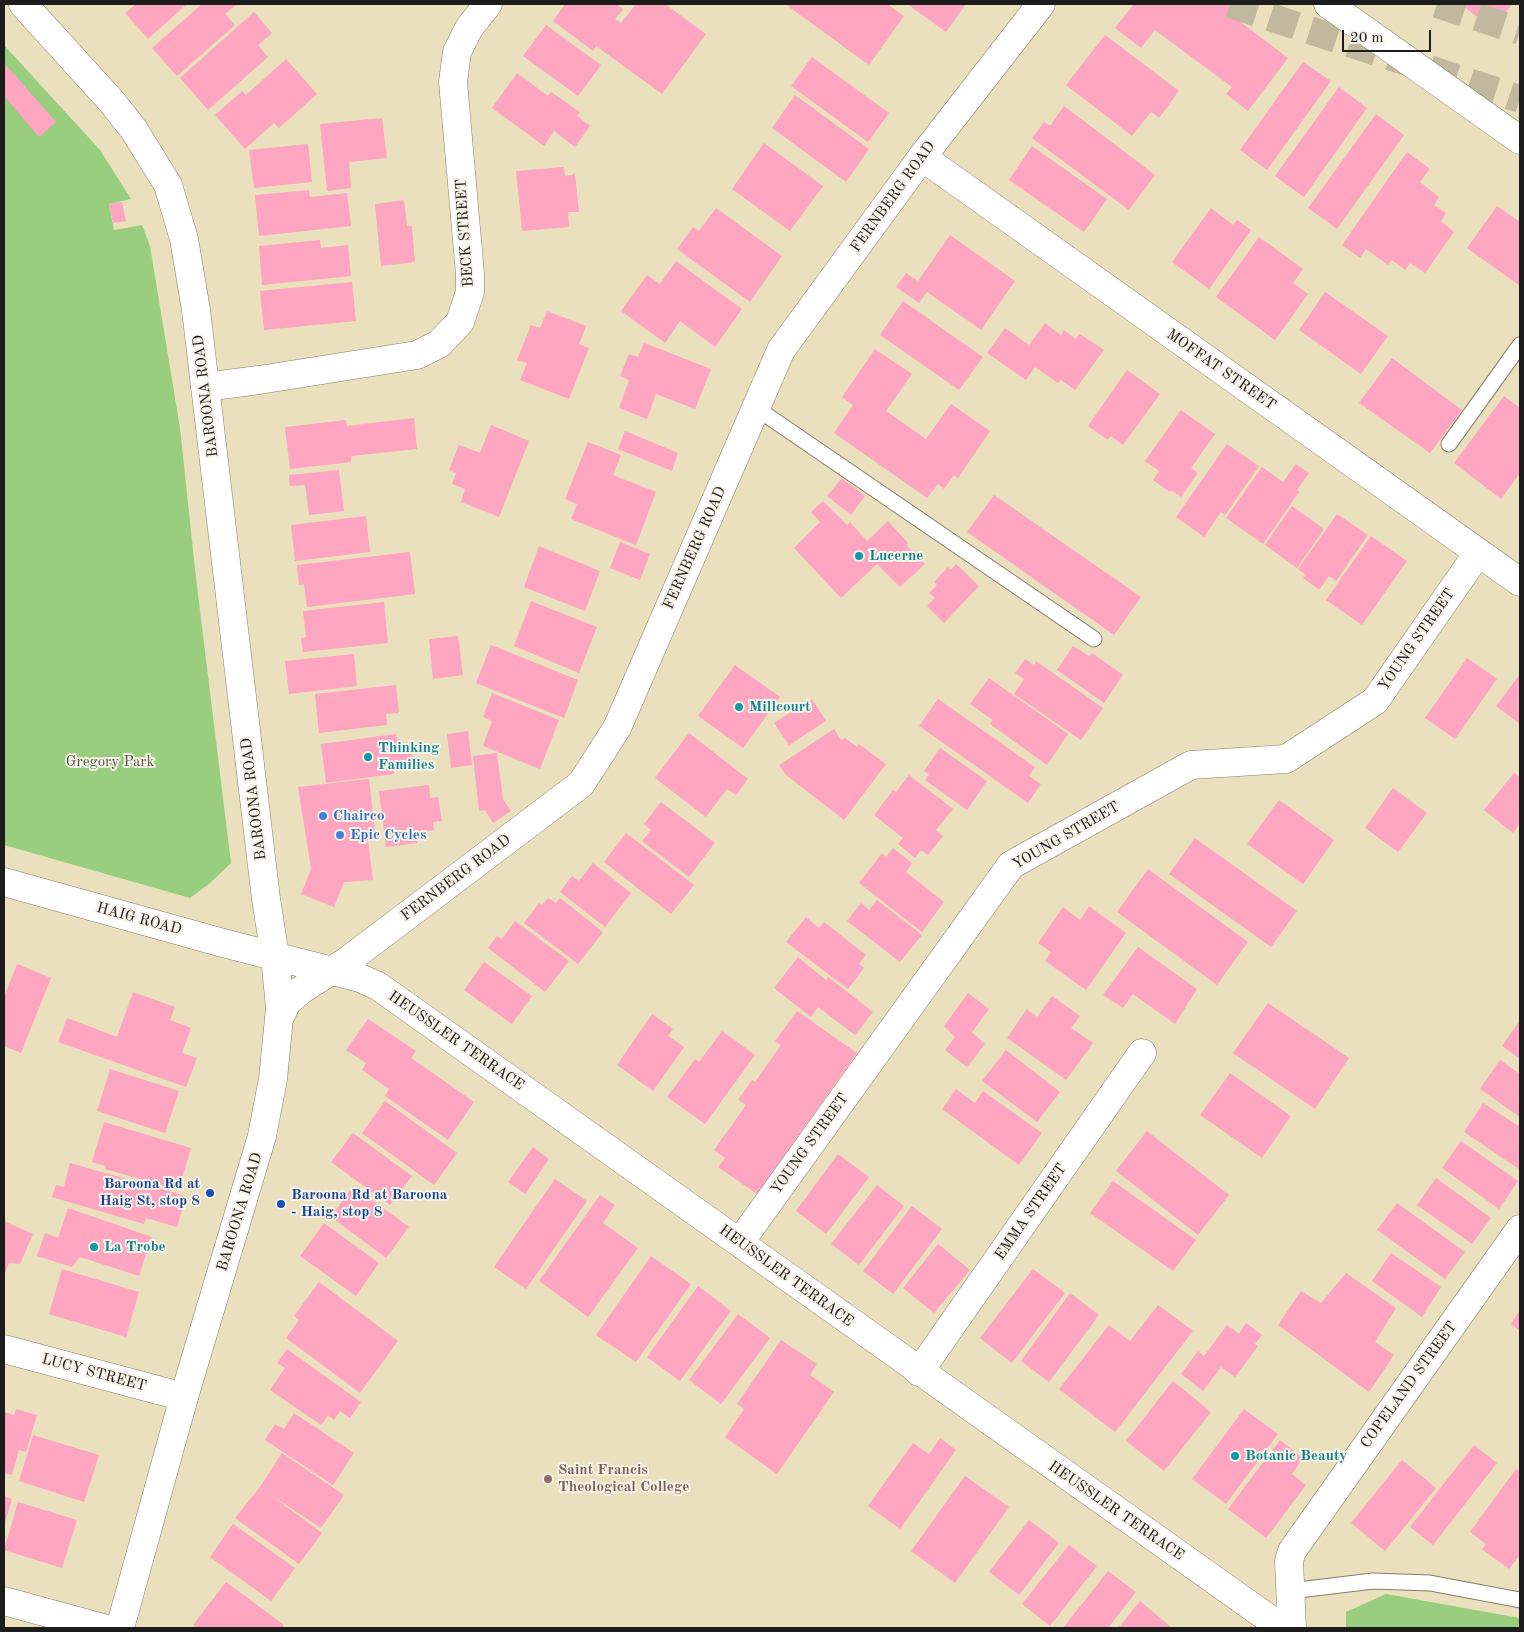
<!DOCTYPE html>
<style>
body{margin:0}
#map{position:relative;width:1524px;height:1632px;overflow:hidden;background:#eae0bd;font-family:"Old Standard TT",serif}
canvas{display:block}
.frame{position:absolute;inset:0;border:5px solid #1c1c1c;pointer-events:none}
.scale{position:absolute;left:1342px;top:30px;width:89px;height:22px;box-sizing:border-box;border:2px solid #1c1c1c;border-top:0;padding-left:6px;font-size:15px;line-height:18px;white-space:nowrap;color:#1c1c1c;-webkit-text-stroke:4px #f7f3e8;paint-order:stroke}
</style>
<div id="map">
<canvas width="1524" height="1632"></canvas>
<div class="frame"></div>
<div class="scale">20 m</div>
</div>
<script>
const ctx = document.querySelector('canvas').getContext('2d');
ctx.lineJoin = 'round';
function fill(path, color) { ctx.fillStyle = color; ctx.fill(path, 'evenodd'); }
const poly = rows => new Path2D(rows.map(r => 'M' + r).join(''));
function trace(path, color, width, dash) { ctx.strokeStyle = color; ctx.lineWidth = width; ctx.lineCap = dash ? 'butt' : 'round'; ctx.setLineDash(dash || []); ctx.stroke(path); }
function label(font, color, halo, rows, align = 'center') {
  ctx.font = font + ' "Old Standard TT",serif'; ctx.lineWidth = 4; ctx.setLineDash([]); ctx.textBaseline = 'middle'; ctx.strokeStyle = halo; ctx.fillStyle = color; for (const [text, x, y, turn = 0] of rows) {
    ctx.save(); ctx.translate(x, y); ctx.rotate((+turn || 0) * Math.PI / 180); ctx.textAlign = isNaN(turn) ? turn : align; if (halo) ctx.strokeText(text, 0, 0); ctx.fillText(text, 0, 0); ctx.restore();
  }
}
fill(poly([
 [4,45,100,150,131,199,109,204,114,230,142,225,150,246,180,428,196,578,231,863,209,884,190,898,4,845],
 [1386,1594,1520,1618,1520,1628,1346,1628,1346,1612]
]), '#99ce7f');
fill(poly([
 [136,4,187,4,148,39,125,13],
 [202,4,237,4,225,14,235,25,177,76,152,48],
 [565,4,616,4,623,9,615,19,621,23,636,4,665,4,706,34,662,94,596,46,593,51,553,21],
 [785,4,887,4,904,16,869,65],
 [907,4,966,4,946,32],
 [1134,4,1244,4,1234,17,1288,58,1248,111,1226,94,1232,87,1155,30,1141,48,1115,28],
 [1460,4,1512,4,1493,29],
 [254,12,272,33,258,45,268,57,208,110,180,78],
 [546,25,601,65,578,96,523,56],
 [1105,35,1179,91,1159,118,1151,112,1132,136,1066,85],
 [812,57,889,113,868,142,791,86],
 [286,59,317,94,279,128,274,123,245,149,215,115,242,91,246,95],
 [1303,62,1331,81,1267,170,1240,150],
 [7,66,56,122,39,137,4,96,4,70],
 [517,73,548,96,551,92,580,112,577,116,590,126,575,147,554,131,544,146,492,108],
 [1339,87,1367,108,1304,197,1275,176],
 [795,95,869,149,846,182,772,128],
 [1064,106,1155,175,1129,210,1032,138,1044,122,1050,126],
 [1376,114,1404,135,1337,229,1308,208],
 [382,118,387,158,349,162,351,188,327,191,320,124],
 [764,143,823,186,790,231,732,189],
 [308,144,312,182,254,188,249,150],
 [1032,146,1107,199,1084,232,1009,180],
 [1407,152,1430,169,1420,182,1439,197,1434,205,1446,213,1441,221,1454,232,1425,273,1410,263,1405,270,1392,260,1388,265,1366,249,1360,258,1342,245],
 [564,167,565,176,575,174,579,212,568,212,569,227,522,231,516,171],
 [309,190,310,197,347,193,351,226,259,236,255,195],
 [404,200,407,226,412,226,415,262,381,266,375,204],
 [122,202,126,221,113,223,109,204],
 [1497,206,1520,222,1520,286,1467,248],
 [716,208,782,256,750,302,677,249,693,227,699,231],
 [1211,208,1233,225,1237,220,1251,230,1209,289,1172,262],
 [950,235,1015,281,981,330,927,292,919,303,896,287,906,273,918,281],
 [1259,237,1303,269,1293,283,1308,294,1275,340,1216,297],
 [320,240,321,248,348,245,351,276,262,285,259,246],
 [676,261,742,309,715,347,680,321,665,343,621,311,647,275,660,284],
 [352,282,356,321,264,330,260,291],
 [1325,292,1388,336,1361,374,1299,330],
 [903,301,983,357,959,390,880,335],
 [547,311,586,326,579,344,589,348,569,399,520,380,527,363,517,360,531,325,540,328],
 [1045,323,1061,335,1064,330,1076,339,1080,334,1104,350,1075,390,1061,380,1058,383,1035,367,1026,380,987,353,1005,328,1029,345],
 [644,343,711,369,695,409,656,394,647,419,619,408,629,380,620,376,629,354,638,357],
 [875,349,912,374,886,411,926,439,951,404,990,431,958,478,954,475,944,489,938,484,927,498,834,433,853,405,842,397],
 [1392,358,1462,410,1430,453,1359,403],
 [1127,370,1160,394,1123,445,1111,436,1108,440,1088,426],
 [1504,396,1520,408,1520,473,1501,499,1454,463],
 [1181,410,1215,434,1191,468,1198,473,1181,497,1171,490,1170,492,1153,480,1159,471,1145,461],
 [414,418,417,449,351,456,351,462,290,469,285,427,346,420,347,426],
 [491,425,529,441,499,517,461,502,465,489,452,484,456,473,449,470,459,445,480,453],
 [625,431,678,453,672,471,618,449],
 [588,442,621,455,613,475,656,492,636,545,571,519,577,504,565,499],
 [1227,444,1259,466,1225,515,1221,512,1204,537,1176,517],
 [1296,464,1309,473,1297,490,1299,492,1263,544,1226,518,1262,467,1283,482],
 [339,470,344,511,309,515,305,485,290,486,289,475],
 [842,478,865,496,851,515,827,496],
 [994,495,1141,597,1114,635,967,532],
 [823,501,847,525,850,522,867,541,888,521,908,543,906,545,925,564,900,587,877,564,841,598,794,548,820,522,811,512],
 [1292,506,1324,529,1297,568,1265,545],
 [1337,514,1368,535,1336,581,1329,576,1319,590,1303,578,1306,575,1298,569],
 [366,516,370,552,295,561,291,525],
 [1371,536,1407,561,1362,625,1326,600],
 [620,542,650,554,640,580,610,568],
 [539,546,600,571,585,611,524,587],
 [410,552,415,594,307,607,304,584,299,585,297,565],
 [956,564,979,586,944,623,927,606,935,598,929,593,937,585,934,582,948,567,951,570],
 [531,601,597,627,579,673,514,646],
 [384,602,388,643,303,652,301,638,306,637,303,611],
 [458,636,463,675,433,679,429,639],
 [491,645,578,680,564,718,476,683],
 [1073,646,1089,656,1092,653,1123,675,1104,703,1057,670],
 [354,654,357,686,289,694,285,661],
 [1467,658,1497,679,1455,739,1425,718],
 [1025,659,1034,665,1036,661,1103,708,1081,740,1014,694,1024,679,1015,673],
 [735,665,780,697,743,748,698,716],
 [1520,674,1520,724,1496,706],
 [989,678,1068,734,1047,765,990,724,993,720,970,704],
 [396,685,399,713,386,714,387,725,319,733,315,694],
 [492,693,559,720,540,769,483,746,492,721,483,717],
 [812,699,826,721,789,745,774,723],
 [938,699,1035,767,1029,776,1041,784,1028,803,919,726],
 [834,729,841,740,845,738,857,747,859,744,886,764,844,820,786,775,779,765],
 [468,731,472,765,451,768,447,734],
 [689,733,748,779,736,795,727,789,706,817,655,778],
 [396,734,398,747,411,746,414,766,393,769,394,774,326,783,321,744],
 [940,748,987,781,967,810,925,780,929,774,924,771],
 [497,753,503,799,511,811,493,823,485,810,479,811,473,756],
 [1514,773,1520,777,1520,823,1513,833,1484,810],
 [909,775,953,809,936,830,943,836,928,855,921,850,915,858,898,844,903,838,874,815,893,790,896,792],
 [369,779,376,840,368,841,373,880,344,882,334,907,301,894,311,869,298,787],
 [429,785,430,798,438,797,442,821,433,822,434,830,416,833,417,843,386,847,379,791],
 [1393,788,1427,813,1398,852,1365,828],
 [1279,800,1334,840,1303,884,1247,844],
 [661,802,715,843,689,877,642,841,651,830,644,824],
 [626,833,694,885,671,914,604,862],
 [1195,838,1297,911,1271,947,1169,874],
 [893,848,912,863,906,872,944,902,922,932,859,883,882,853,886,857],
 [593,863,631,893,605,927,560,892,572,876,579,881],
 [1148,869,1248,942,1217,985,1117,912],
 [548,898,556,903,560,898,603,932,578,964,524,923,539,903,542,905],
 [877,900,922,935,900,962,847,921,861,903,869,910],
 [1089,906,1126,933,1086,990,1045,961,1051,952,1038,943,1063,907,1080,920],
 [806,917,819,928,824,922,866,955,859,964,864,968,848,989,786,942],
 [515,921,569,961,545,992,488,948,497,936,502,939],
 [1138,947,1197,989,1175,1024,1133,994,1123,1008,1103,995],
 [798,957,826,980,828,977,873,1012,855,1035,818,1007,811,1017,774,988],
 [484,962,532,996,512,1024,464,990],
 [17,964,51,978,21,1053,4,1046,4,997],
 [133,992,175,1007,170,1020,191,1028,182,1053,197,1058,186,1087,58,1042,67,1018,117,1037],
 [968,993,989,1009,972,1032,985,1044,967,1067,945,1050,955,1037,944,1026],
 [1052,996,1080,1016,1071,1028,1093,1043,1066,1080,1007,1038,1027,1009,1037,1017],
 [1268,1003,1349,1058,1315,1109,1233,1053],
 [797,1011,857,1053,757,1194,718,1167,725,1158,714,1150,746,1105,738,1100,752,1080,755,1082,781,1045,775,1041],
 [652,1014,673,1029,668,1036,684,1047,653,1091,617,1065],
 [368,1019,416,1051,411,1058,474,1102,448,1140,385,1096,389,1089,362,1070,366,1063,346,1050],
 [1520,1020,1520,1059,1502,1046],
 [722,1031,755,1055,705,1124,667,1097,695,1059,699,1062],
 [1006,1050,1060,1092,1037,1122,982,1081],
 [1500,1060,1520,1074,1520,1117,1480,1089],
 [110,1069,179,1091,165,1133,97,1111],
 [1230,1073,1291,1116,1262,1158,1200,1115],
 [956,1089,975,1103,983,1091,1042,1133,1019,1165,942,1109],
 [385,1101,457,1153,434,1185,362,1133],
 [1483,1103,1520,1127,1519,1169,1464,1132],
 [104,1122,191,1148,179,1190,105,1169,106,1166,92,1162],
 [1147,1131,1229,1195,1198,1235,1116,1171],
 [353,1133,412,1176,390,1205,331,1162],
 [1461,1141,1518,1181,1499,1209,1442,1168],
 [533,1147,549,1159,525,1194,508,1182],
 [838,1154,869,1177,826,1234,796,1211],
 [70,1163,186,1196,177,1227,146,1218,144,1224,52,1197,56,1185,64,1187],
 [1436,1178,1491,1218,1472,1244,1417,1205],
 [555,1179,587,1201,526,1289,494,1267],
 [1113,1181,1196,1240,1173,1271,1090,1213],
 [877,1185,904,1206,859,1265,831,1244],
 [353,1186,409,1227,386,1258,331,1217],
 [600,1195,615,1205,603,1223,638,1248,588,1317,539,1281],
 [1397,1203,1465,1252,1445,1279,1377,1230],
 [912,1206,942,1229,893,1294,863,1271],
 [68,1208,152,1237,139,1276,80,1257,72,1267,37,1256,45,1233,58,1238],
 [4,1221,33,1234,20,1264,9,1263,4,1276],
 [324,1223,379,1263,356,1296,300,1256],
 [938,1244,970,1270,934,1313,903,1288],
 [1391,1253,1441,1287,1422,1317,1372,1281],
 [651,1256,691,1284,636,1362,596,1335],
 [62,1269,139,1292,126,1337,49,1314],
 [1033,1269,1065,1293,1012,1363,980,1338],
 [1346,1273,1396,1308,1375,1342,1394,1355,1369,1392,1278,1325,1301,1291,1321,1303],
 [319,1282,398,1341,360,1393,286,1338,299,1320,294,1316],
 [698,1286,731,1311,680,1381,647,1357],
 [1070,1293,1099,1315,1049,1382,1021,1361],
 [1158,1305,1193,1331,1115,1432,1059,1389,1109,1325,1130,1341],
 [1520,1310,1520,1331,1511,1324],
 [738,1314,770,1338,721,1404,689,1380],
 [1246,1323,1262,1335,1255,1344,1258,1346,1235,1377,1221,1367,1203,1391,1181,1374,1198,1351,1204,1356,1227,1325,1239,1334],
 [781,1340,817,1364,810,1375,834,1392,777,1474,725,1437,744,1409,737,1404],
 [287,1349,361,1402,350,1418,340,1411,334,1420,328,1415,321,1425,270,1390,285,1368,277,1363],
 [1173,1381,1211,1412,1164,1471,1126,1441],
 [16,1409,37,1415,26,1452,19,1450,12,1475,4,1473,4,1412,14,1415],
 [1244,1409,1278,1434,1226,1504,1192,1479],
 [294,1413,354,1453,333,1485,265,1440,275,1424,284,1429],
 [33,1435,99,1455,84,1502,19,1481],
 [940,1438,956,1450,900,1529,868,1506,913,1443,929,1454],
 [1280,1440,1303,1458,1292,1474,1306,1485,1266,1538,1228,1509],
 [1474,1445,1497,1463,1433,1545,1410,1527],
 [282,1453,344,1495,321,1528,268,1493,322,1533,299,1564,235,1518,260,1487],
 [1402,1460,1436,1488,1385,1551,1351,1523],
 [1516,1469,1520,1472,1520,1555,1509,1569,1482,1549,1486,1544,1470,1532],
 [965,1476,1009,1507,955,1583,911,1551],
 [4,1496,12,1499,4,1526],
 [18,1502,77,1520,62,1568,4,1550],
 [1029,1520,1059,1543,1019,1595,989,1572],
 [233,1524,295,1568,271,1601,210,1557],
 [1069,1545,1097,1566,1050,1626,1022,1604],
 [1108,1571,1136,1592,1108,1628,1063,1628],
 [226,1582,284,1625,282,1628,197,1628,193,1625],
 [1140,1601,1171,1627,1170,1628,1118,1628]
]), '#fda5c1');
trace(poly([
 [1230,4,1520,99],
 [1437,4,1520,31]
]), '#c1b99d', 28, [28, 14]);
const lane = poly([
 [756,408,1094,639],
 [1449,444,1520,345],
 [1290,1591,1373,1581,1430,1583,1520,1600]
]);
const street = poly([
 [1328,4,1520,140],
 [922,157,1520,582],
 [205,387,259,380,417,355,439,344,460,322,470,292,470,274,453,82,457,52,469,28,488,4],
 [740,1242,1011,865,1191,765,1286,759,1375,701,1478,553],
 [4,1349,184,1397],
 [919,1372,1142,1053],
 [4,1601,103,1628],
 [1292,1628,1289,1561,1292,1551,1520,1229]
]);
const secondary = poly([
 [23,4,112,102,134,130,168,185,184,239,196,310,266,899,275,956,280,1008,273,1079,262,1136,184,1397,120,1628],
 [4,882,223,943,360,978,378,986,1282,1628],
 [279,1019,287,1002,301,990,347,961,581,784,617,728,781,350,922,157,1041,4]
]);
trace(lane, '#837e6c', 17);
trace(street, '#837e6c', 29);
trace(secondary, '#837e6c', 29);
trace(lane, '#fff', 15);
trace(street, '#fff', 28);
trace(secondary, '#fff', 28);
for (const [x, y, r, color] of [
 [859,556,5,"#0f9aa8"],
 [739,707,5,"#0f9aa8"],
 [368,757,5,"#0f9aa8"],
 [323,816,5,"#3f7fe0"],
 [340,835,5,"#3f7fe0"],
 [210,1193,5,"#1a4fb4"],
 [281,1204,5,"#1a4fb4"],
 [94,1247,5,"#0f9aa8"],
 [1235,1456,5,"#0f9aa8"],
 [548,1479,5,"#8d6e63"]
]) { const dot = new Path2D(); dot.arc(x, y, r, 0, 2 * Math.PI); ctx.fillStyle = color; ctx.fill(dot); trace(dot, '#f7f3e8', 2); }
label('15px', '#1c1c1c', '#f7f3e8', [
 ["FERNBERG ROAD",893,197,-54],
 ["BECK STREET",465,233,-94],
 ["MOFFAT STREET",1221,370,35],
 ["BAROONA ROAD",206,396,-97],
 ["FERNBERG ROAD",695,548,-66],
 ["YOUNG STREET",1417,640,-55],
 ["BAROONA ROAD",254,799,-97],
 ["YOUNG STREET",1066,836,-30],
 ["FERNBERG ROAD",456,878,-37],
 ["HAIG ROAD",139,919,15],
 ["HEUSSLER TERRACE",456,1041,35],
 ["YOUNG STREET",810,1144,-54],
 ["BAROONA ROAD",240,1212,-73],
 ["EMMA STREET",1031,1212,-55],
 ["HEUSSLER TERRACE",786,1276,36],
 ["LUCY STREET",94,1373,15],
 ["COPELAND STREET",1409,1385,-54],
 ["HEUSSLER TERRACE",1116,1511,35]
]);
label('bold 15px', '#0d838f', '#f7f3e8', [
 ["Lucerne",869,556],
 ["Millcourt",749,707],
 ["Thinking",378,748],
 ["Families",378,765],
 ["La Trobe",104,1247],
 ["Botanic Beauty",1245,1456]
], 'left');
label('15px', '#485a3f', '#f7f3e8', [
 ["Gregory Park",110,762]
]);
label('bold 15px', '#366cbe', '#f7f3e8', [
 ["Chairco",333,816],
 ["Epic Cycles",350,835]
], 'left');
label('bold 15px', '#164399', '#f7f3e8', [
 ["Baroona Rd at",200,1184],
 ["Haig St, stop 8",200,1201],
 ["Baroona Rd at Baroona",291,1195,"left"],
 ["- Haig, stop 8",291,1212,"left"]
], 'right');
label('bold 15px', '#785e54', '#f7f3e8', [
 ["Saint Francis",558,1470],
 ["Theological College",558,1487]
], 'left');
</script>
